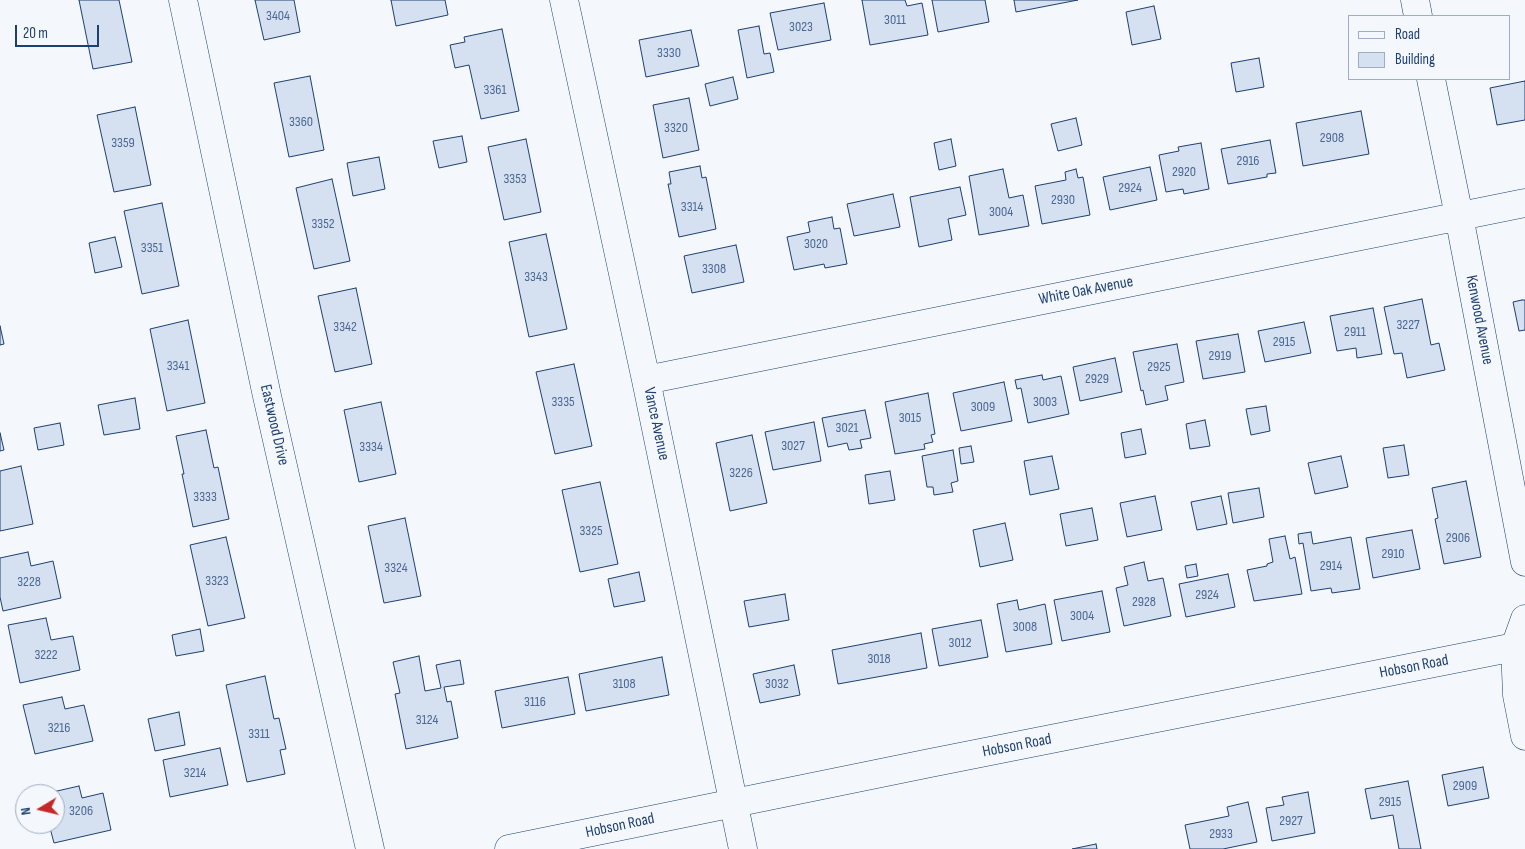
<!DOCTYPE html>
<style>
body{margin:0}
#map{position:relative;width:1525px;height:849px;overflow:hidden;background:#f4f7fb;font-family:"Sofia Sans Condensed",sans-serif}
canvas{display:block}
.legend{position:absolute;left:1348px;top:15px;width:162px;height:65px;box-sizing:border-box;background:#f4f7fb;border:1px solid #9eadc5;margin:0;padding:6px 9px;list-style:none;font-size:15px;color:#1d3f73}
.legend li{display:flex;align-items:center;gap:10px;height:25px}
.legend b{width:25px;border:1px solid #9eadc5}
.north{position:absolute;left:15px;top:784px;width:50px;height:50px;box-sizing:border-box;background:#f4f7fb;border:1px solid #9eadc5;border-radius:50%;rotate:261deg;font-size:14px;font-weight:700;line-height:20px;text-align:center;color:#1d3f73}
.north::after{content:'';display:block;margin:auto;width:18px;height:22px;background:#c62828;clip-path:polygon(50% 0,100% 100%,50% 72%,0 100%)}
.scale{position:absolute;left:15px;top:25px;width:84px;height:22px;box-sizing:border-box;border:2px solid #1d3f73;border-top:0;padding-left:6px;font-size:15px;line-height:18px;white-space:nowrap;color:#1d3f73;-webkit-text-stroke:4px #f4f7fb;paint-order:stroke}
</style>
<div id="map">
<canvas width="1525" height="849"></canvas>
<ul class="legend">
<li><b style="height:6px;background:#f4f7fb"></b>Road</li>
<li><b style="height:14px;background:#d5e0f0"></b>Building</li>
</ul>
<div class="north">N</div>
<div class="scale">20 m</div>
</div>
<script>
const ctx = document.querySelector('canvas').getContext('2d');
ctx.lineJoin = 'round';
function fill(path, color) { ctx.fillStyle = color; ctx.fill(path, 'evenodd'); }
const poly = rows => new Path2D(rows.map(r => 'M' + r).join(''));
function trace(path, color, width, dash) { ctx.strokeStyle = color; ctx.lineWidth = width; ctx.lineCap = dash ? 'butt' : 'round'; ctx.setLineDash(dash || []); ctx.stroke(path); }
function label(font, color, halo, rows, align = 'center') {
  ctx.font = font + ' "Sofia Sans Condensed",sans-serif'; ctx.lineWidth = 4; ctx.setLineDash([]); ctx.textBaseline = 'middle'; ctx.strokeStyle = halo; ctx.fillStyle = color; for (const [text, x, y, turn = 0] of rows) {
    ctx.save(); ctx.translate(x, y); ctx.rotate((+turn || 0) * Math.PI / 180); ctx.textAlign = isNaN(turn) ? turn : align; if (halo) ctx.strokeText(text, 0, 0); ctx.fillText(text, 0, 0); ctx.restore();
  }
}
const building = poly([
 [79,0,119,0,132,62,93,69,79,0],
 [255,0,294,0,300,32,264,40,255,0],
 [391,0,445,0,448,15,396,26,391,0],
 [862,0,905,0,907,6,922,3,928,35,870,45,862,0],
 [932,0,985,0,989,22,938,32,932,0],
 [1014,0,1078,0,1016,12,1014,0],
 [824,3,831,40,778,50,770,13,824,3],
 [1154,6,1161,39,1132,45,1126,12,1154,6],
 [759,26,764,54,770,53,774,72,747,78,738,30,759,26],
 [502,29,519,111,481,119,469,65,455,68,450,45,465,42,464,37,502,29],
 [691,30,699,66,646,77,639,40,691,30],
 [1259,58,1264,87,1236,92,1231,63,1259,58],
 [310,76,324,150,289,157,274,83,310,76],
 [733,77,738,99,710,106,705,84,733,77],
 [1525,81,1525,120,1497,125,1490,88,1525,81],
 [689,98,699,150,663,158,653,105,689,98],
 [135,107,151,185,114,192,97,115,135,107],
 [1361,111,1369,154,1303,166,1296,123,1361,111],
 [1076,118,1082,145,1058,151,1051,124,1076,118],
 [462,136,467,162,439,168,433,141,462,136],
 [526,139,541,212,504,220,488,147,526,139],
 [951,139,956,166,939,170,934,143,951,139],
 [1270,140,1276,173,1267,174,1267,177,1228,184,1221,149,1270,140],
 [1201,143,1209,189,1184,194,1183,189,1166,192,1159,155,1179,151,1178,147,1201,143],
 [379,157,385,189,353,196,347,163,379,157],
 [700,166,702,178,706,177,716,229,679,237,668,184,671,184,669,172,700,166],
 [1150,167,1157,200,1110,210,1103,177,1150,167],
 [1003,169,1009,198,1023,195,1029,226,979,235,969,176,1003,169],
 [1076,169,1078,178,1083,177,1090,215,1042,224,1035,186,1066,180,1065,172,1076,169],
 [332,179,350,261,314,269,296,188,332,179],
 [960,187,966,215,948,219,952,240,919,247,910,197,960,187],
 [893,194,900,227,854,236,847,204,893,194],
 [162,203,179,286,142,294,124,211,162,203],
 [832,217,834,229,840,228,847,264,825,268,824,264,794,270,787,237,810,232,808,222,832,217],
 [546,234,567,329,529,337,509,242,546,234],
 [115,237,122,267,95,273,89,243,115,237],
 [736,245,744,282,692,293,684,256,736,245],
 [356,288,372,364,335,372,318,296,356,288],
 [1422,299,1431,345,1439,343,1445,370,1407,378,1402,353,1394,354,1384,307,1422,299],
 [1522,300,1525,300,1525,330,1519,331,1513,302,1522,300],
 [1373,308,1382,354,1357,358,1356,348,1337,351,1330,316,1373,308],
 [188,320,205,403,167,411,150,329,188,320],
 [1304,322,1311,353,1265,362,1258,331,1304,322],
 [0,326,4,344,0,345,0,326],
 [1238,334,1245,372,1203,379,1196,341,1238,334],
 [1177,344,1184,382,1165,386,1168,400,1146,405,1143,390,1141,391,1133,352,1177,344],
 [1115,358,1122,392,1080,401,1073,367,1115,358],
 [574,364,592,446,555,454,536,372,574,364],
 [1042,375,1043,380,1061,376,1069,414,1028,423,1021,388,1017,389,1015,380,1042,375],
 [1004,382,1012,421,961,431,953,393,1004,382],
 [928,393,935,434,931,435,933,442,924,444,925,449,895,454,885,402,928,393],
 [135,398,140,429,104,435,98,405,135,398],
 [381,402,396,474,359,482,344,410,381,402],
 [1266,406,1270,431,1251,435,1246,409,1266,406],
 [865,410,871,438,860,440,862,448,849,450,847,443,828,447,822,418,865,410],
 [1205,420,1210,446,1190,449,1186,424,1205,420],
 [814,422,821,461,773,470,765,432,814,422],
 [60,423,64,445,38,450,34,428,60,423],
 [1141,429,1146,454,1125,458,1121,433,1141,429],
 [206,430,214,468,218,467,229,519,193,527,182,474,184,474,176,436,206,430],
 [0,433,4,450,0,451,0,433],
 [752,435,767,503,730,511,716,443,752,435],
 [1404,445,1409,475,1388,478,1383,448,1404,445],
 [971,446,974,462,961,464,959,448,971,446],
 [953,450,958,481,951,483,953,492,934,495,933,487,927,487,922,456,953,450],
 [1052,456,1059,489,1030,495,1024,461,1052,456],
 [1341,456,1348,487,1315,494,1308,463,1341,456],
 [21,466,33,524,0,531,0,471,21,466],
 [890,471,895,500,869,504,865,475,890,471],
 [1466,481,1481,557,1444,564,1435,519,1438,518,1432,488,1466,481],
 [600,482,618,564,580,572,562,490,600,482],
 [1259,488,1264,517,1233,523,1228,493,1259,488],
 [1155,496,1162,530,1127,537,1120,503,1155,496],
 [1221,496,1227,524,1197,530,1191,502,1221,496],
 [1092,508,1098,540,1066,546,1060,514,1092,508],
 [405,518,421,596,384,603,368,526,405,518],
 [1005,523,1013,560,980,567,973,530,1005,523],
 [1412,530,1420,569,1373,578,1366,538,1412,530],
 [1311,532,1313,544,1351,537,1360,589,1332,593,1331,588,1311,591,1303,543,1299,544,1298,534,1311,532],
 [1285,536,1290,559,1295,557,1302,594,1254,601,1247,570,1267,566,1267,564,1273,562,1269,539,1285,536],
 [226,537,245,618,208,626,190,545,226,537],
 [28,552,31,566,53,561,61,598,3,611,0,597,0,558,28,552],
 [1144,562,1148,581,1163,578,1171,616,1124,626,1116,588,1128,585,1124,567,1144,562],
 [1196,564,1198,576,1187,578,1185,566,1196,564],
 [639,572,645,601,614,607,608,579,639,572],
 [1228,574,1235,607,1186,617,1179,584,1228,574],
 [1102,591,1110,632,1062,641,1054,600,1102,591],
 [785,594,789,620,749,627,744,601,785,594],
 [1017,600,1019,610,1045,604,1052,644,1006,652,997,604,1017,600],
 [46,618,51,640,73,636,80,670,20,683,8,625,46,618],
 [981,620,988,657,939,666,932,629,981,620],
 [200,629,204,651,176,656,172,635,200,629],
 [921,633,927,668,838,684,832,650,921,633],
 [419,656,425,691,441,688,436,665,460,660,464,684,444,687,447,702,451,701,458,738,406,749,395,694,400,693,393,662,419,656],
 [662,657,669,695,586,711,579,674,662,657],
 [794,665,800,695,760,703,753,674,794,665],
 [265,676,274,719,279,718,286,749,280,750,285,774,247,782,226,685,265,676],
 [568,677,575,714,502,728,495,691,568,677],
 [62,697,65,709,84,705,93,741,35,754,23,705,62,697],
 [179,712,185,745,155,751,148,719,179,712],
 [220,748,228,785,170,797,163,760,220,748],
 [1483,767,1489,798,1448,806,1442,775,1483,767],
 [1408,781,1421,849,1399,849,1393,815,1371,819,1365,789,1408,781],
 [79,786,82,798,103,793,111,830,54,843,49,824,55,824,55,794,44,794,79,786],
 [1308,792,1315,833,1272,841,1266,808,1284,805,1282,797,1308,792],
 [1248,802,1257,842,1223,849,1190,849,1185,825,1229,816,1227,807,1248,802],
 [1096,844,1097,849,1072,849,1096,844]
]);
fill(building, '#d5e0f0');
trace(building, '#1d3f73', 1);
const minor = poly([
 [183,0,267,396,370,849],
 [564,0,646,380,743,849],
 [1415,0,1418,16],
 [1431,79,1459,216,1525,562],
 [646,380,1525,203],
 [1525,619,1515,647,1517,695,1525,736]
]);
const major = poly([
 [509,849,930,763,1525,645]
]);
trace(minor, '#1d3f73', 29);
trace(major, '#1d3f73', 29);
trace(minor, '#f4f7fb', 28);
trace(major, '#f4f7fb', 28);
label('14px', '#4b6792', null, [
 ["3404",278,16],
 ["3011",895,20],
 ["3023",801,27],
 ["3330",669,53],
 ["3361",495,90],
 ["3360",301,122],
 ["3320",676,128],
 ["2908",1332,138],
 ["3359",123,143],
 ["2916",1248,161],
 ["2920",1184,172],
 ["3353",515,179],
 ["2924",1130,188],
 ["2930",1063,200],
 ["3314",692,207],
 ["3004",1001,212],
 ["3352",323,224],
 ["3020",816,244],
 ["3351",152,248],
 ["3308",714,269],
 ["3343",536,277],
 ["3227",1408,325],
 ["3342",345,327],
 ["2911",1355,332],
 ["2915",1284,342],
 ["2919",1220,356],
 ["3341",178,366],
 ["2925",1159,367],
 ["2929",1097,379],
 ["3335",563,402],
 ["3003",1045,402],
 ["3009",983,407],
 ["3015",910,418],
 ["3021",847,428],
 ["3027",793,446],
 ["3334",371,447],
 ["3226",741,473],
 ["3333",205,497],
 ["3325",591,531],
 ["2906",1458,538],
 ["2910",1393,554],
 ["2914",1331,566],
 ["3324",396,568],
 ["3323",217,581],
 ["3228",29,582],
 ["2924",1207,595],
 ["2928",1144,602],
 ["3004",1082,616],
 ["3008",1025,627],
 ["3012",960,643],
 ["3222",46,655],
 ["3018",879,659],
 ["3108",624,684],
 ["3032",777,684],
 ["3116",535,702],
 ["3124",427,720],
 ["3216",59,728],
 ["3311",259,734],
 ["3214",195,773],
 ["2909",1465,786],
 ["2915",1390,802],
 ["3206",81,811],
 ["2927",1291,821],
 ["2933",1221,834]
]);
label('16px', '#1d3f73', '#f4f7fb', [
 ["White Oak Avenue",1086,291,-11],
 ["Kenwood Avenue",1479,320,79],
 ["Vance Avenue",656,424,78],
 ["Eastwood Drive",274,425,77],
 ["Hobson Road",1414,667,-11],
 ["Hobson Road",1017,746,-11],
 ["Hobson Road",620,826,-12]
]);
</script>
